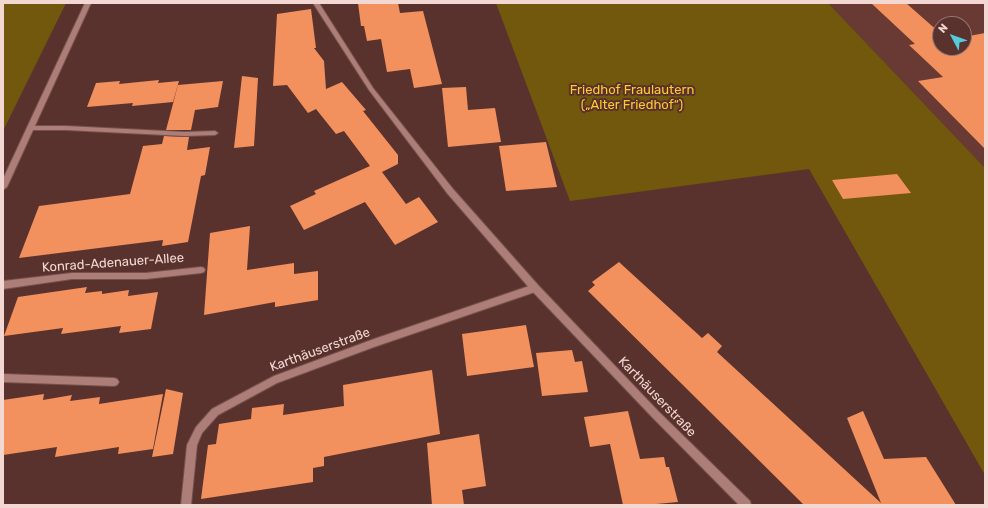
<!DOCTYPE html>
<meta charset="utf-8">
<style>
body{margin:0}
#map{position:relative;width:988px;height:508px;overflow:hidden;background:#5a322d;font-family:Rubik,sans-serif}
canvas{display:block}
.frame{position:absolute;inset:0;border:4px solid #f2d7d3;pointer-events:none}
.north{position:absolute;left:932px;top:16px;width:40px;height:40px;box-sizing:border-box;background:#5a322d;border:1px solid #97746f;border-radius:50%;rotate:311deg;font-size:11px;font-weight:700;line-height:16px;text-align:center;color:#f2d7d3}
.north::after{content:'';display:block;margin:auto;width:14px;height:18px;background:#53cbdb;clip-path:polygon(50% 0,100% 100%,50% 72%,0 100%)}
</style>
<div id="map">
<canvas width="988" height="508"></canvas>
<div class="frame"></div>
<div class="north">N</div>
</div>
<script>
const ctx = document.querySelector('canvas').getContext('2d');
ctx.lineJoin = 'round';
function fill(path, color) { ctx.fillStyle = color; ctx.fill(path, 'evenodd'); }
const poly = rows => new Path2D(rows.map(r => 'M' + r).join(''));
function trace(path, color, width, dash) { ctx.strokeStyle = color; ctx.lineWidth = width; ctx.lineCap = dash ? 'butt' : 'round'; ctx.setLineDash(dash || []); ctx.stroke(path); }
function label(font, color, halo, rows, align = 'center') {
  ctx.font = font + ' Rubik,sans-serif'; ctx.lineWidth = 4; ctx.setLineDash([]); ctx.textBaseline = 'middle'; ctx.strokeStyle = halo; ctx.fillStyle = color; for (const [text, x, y, turn = 0] of rows) {
    ctx.save(); ctx.translate(x, y); ctx.rotate((+turn || 0) * Math.PI / 180); ctx.textAlign = isNaN(turn) ? turn : align; if (halo) ctx.strokeText(text, 0, 0); ctx.fillText(text, 0, 0); ctx.restore();
  }
}
fill(poly([
 [828,3,985,3,985,168],
 [940,24,964,24,964,48,940,48]
]), '#693933');
fill(poly([
 [3,3,66,3,3,131],
 [496,3,828,3,985,168,985,475,809,169,570,201]
]), '#71580d');
fill(poly([
 [358,3,398,3,400,13,423,11,442,84,414,88,410,69,387,72,381,39,367,41,364,26,361,26],
 [871,3,906,3,940,33,940,48,964,48,964,37,985,33,985,149,918,81,943,77,909,45,915,44],
 [311,9,316,48,314,48,324,61,326,89,342,82,366,110,363,111,398,155,398,164,382,172,406,204,419,197,438,222,395,245,365,202,304,230,290,206,316,194,314,191,370,166,344,131,336,134,316,109,308,113,287,85,273,86,277,14],
 [242,76,258,78,254,146,234,148],
 [159,80,158,83,179,81,173,102,132,106,133,103,87,107,96,83,120,81,119,84],
 [223,81,218,107,195,110,191,130,166,130,178,85],
 [466,87,468,110,495,108,501,142,448,147,442,88],
 [164,136,189,137,187,150,210,147,205,175,201,176,188,242,162,246,163,240,19,258,39,206,130,194,143,146,162,144],
 [546,142,557,187,506,191,499,146],
 [897,174,911,193,843,199,832,180],
 [250,226,247,270,294,263,294,274,318,271,318,300,275,307,275,302,204,315,210,233],
 [619,262,702,338,708,333,722,346,717,352,881,503,847,418,863,411,884,459,926,457,956,505,804,505,588,291,595,285,592,282],
 [87,287,85,293,102,291,102,294,129,290,128,296,158,292,151,329,119,333,121,326,61,334,63,328,4,336,18,297],
 [526,325,534,367,467,376,462,334],
 [572,350,575,362,582,361,588,392,542,396,536,353],
 [432,370,440,434,324,457,324,466,313,468,313,482,201,499,208,445,216,444,219,424,251,419,252,408,284,404,283,415,344,406,343,385],
 [166,389,183,393,173,454,152,457],
 [44,394,43,400,72,395,70,401,100,397,99,404,163,394,153,449,118,454,119,447,55,457,57,447,3,455,3,400],
 [628,411,640,459,664,457,666,467,669,467,678,502,645,505,623,505,610,444,590,447,584,417],
 [479,434,486,486,462,490,464,505,432,505,427,443]
]), '#f2915e');
const lane = poly([
 [28,126,66,126,185,132,215,131,218,133,215,135,185,136,66,130,30,130,27,128,28,126],
 [201,267,204,268,205,270,204,272,201,273,146,279,72,279,3,289,3,281,72,273,146,273,201,267],
 [535,284,538,285,539,288,538,291,374,347,277,383,218,415,202,433,197,445,191,505,181,505,187,445,196,427,212,409,274,376,374,339,535,284],
 [3,374,114,378,117,379,119,382,117,385,114,386,3,382,3,374]
]);
const street = poly([
 [85,3,91,3,7,187,3,190,3,179,85,3],
 [313,3,319,3,373,88,453,189,538,285,658,411,750,501,751,505,739,505,652,417,532,291,447,193,369,90,313,3]
]);
trace(lane, '#74514d', 2);
trace(street, '#74514d', 2);
fill(lane, '#ad7e77');
fill(street, '#ad7e77');
label('13px', '#ffca30', '#5a322d', [
 ["Friedhof Fraulautern",632,90],
 ["(„Alter Friedhof“)",632,105]
]);
label('13px', '#f2d7d3', '#5a322d', [
 ["Konrad-Adenauer-Allee",113,263,-4],
 ["Karthäuserstraße",320,350,-20],
 ["Karthäuserstraße",657,397,46]
]);
</script>
